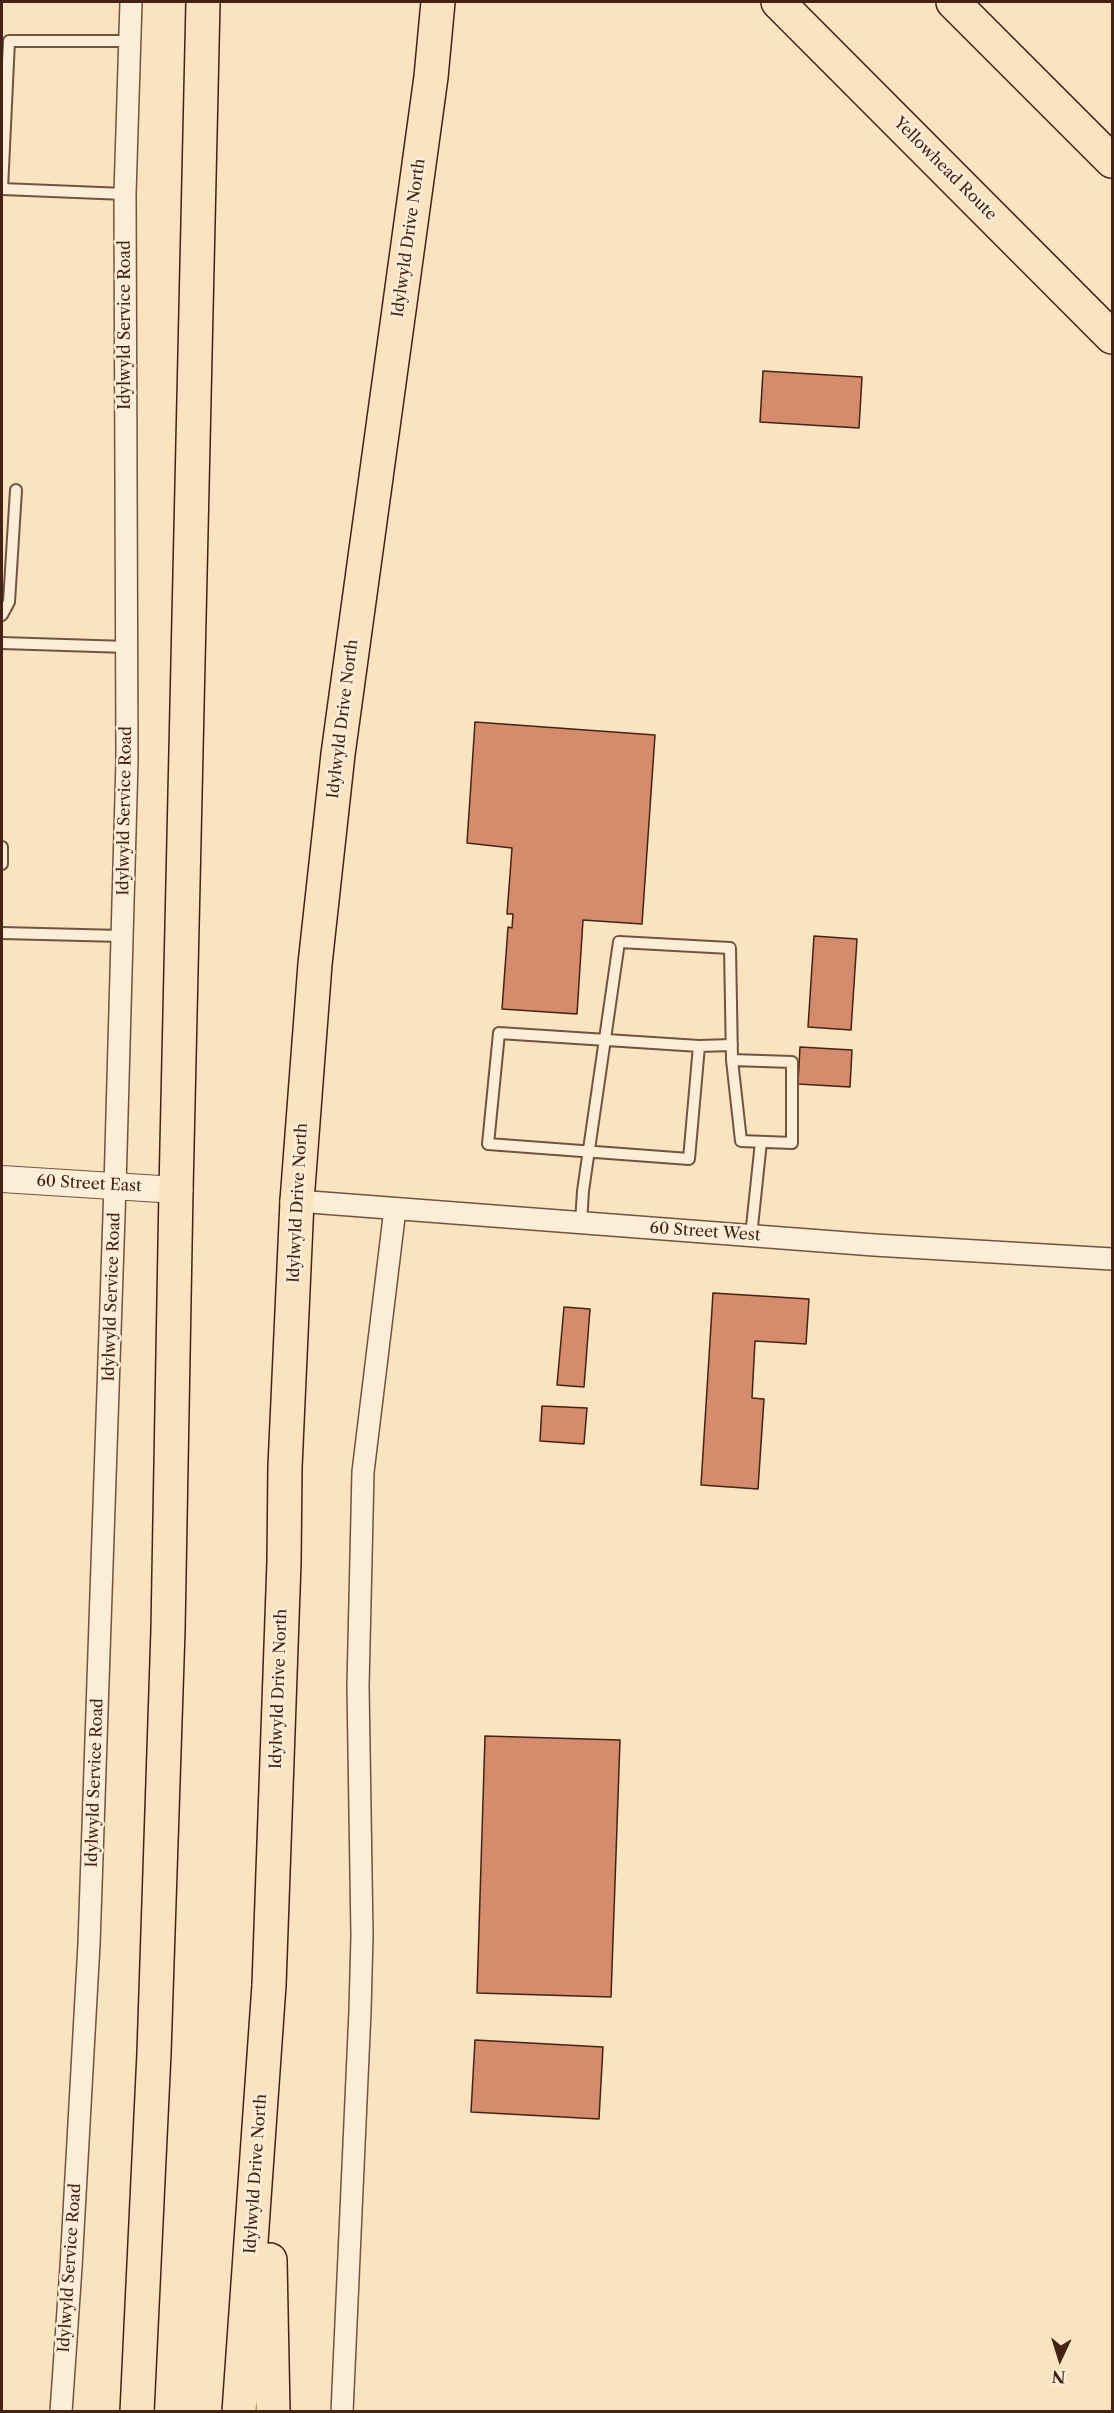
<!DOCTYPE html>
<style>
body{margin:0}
#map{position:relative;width:1114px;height:2413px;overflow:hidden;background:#f9e3c0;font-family:"Libre Caslon Text",serif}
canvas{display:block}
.frame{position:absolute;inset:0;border:3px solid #442314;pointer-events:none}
.north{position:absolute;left:1030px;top:2329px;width:60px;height:60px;-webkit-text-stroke:4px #fbedd6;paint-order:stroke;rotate:184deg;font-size:16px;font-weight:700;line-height:24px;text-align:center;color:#442314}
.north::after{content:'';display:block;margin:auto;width:21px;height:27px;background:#442314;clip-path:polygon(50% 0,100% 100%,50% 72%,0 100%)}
</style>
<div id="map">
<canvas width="1114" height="2413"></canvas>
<div class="frame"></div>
<div class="north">N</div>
</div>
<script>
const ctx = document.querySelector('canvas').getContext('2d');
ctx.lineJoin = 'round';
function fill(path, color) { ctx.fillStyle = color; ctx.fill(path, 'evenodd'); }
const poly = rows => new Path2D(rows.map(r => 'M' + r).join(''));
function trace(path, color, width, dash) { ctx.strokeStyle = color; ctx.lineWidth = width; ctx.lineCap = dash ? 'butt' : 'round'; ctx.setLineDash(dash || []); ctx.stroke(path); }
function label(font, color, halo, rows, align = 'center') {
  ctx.font = font + ' "Libre Caslon Text",serif'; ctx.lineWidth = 5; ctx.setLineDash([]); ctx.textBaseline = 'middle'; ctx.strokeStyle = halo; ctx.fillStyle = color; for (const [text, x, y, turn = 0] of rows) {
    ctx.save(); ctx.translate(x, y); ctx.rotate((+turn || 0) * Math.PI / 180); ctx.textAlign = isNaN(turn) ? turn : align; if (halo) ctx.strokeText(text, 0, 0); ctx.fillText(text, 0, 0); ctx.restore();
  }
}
const building = poly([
 [763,371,862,377,859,428,760,422,763,371],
 [475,722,655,735,642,924,583,920,577,1014,502,1009,508,927,512,928,513,914,507,914,512,848,467,843,475,722],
 [814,936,857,939,851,1030,808,1027,814,936],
 [800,1047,852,1050,850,1087,798,1084,800,1047],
 [713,1293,809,1299,806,1344,755,1341,752,1398,764,1399,758,1489,701,1485,713,1293],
 [564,1307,590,1309,584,1387,557,1385,564,1307],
 [542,1406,587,1408,584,1444,540,1441,542,1406],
 [485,1736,620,1740,611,1997,477,1993,485,1736],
 [475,2040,603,2047,599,2119,471,2112,475,2040]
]);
fill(building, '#d58c6c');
trace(building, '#442314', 1.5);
const service = poly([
 [125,194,2,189,9,41,129,41],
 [2,615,9,602,16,490],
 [2,643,127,647],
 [2,847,2,864],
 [2,933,122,936],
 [499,1033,699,1046,689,1159,488,1144,499,1033],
 [699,1046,732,1045],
 [581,1223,583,1191,619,942,730,948,732,1060,741,1141,792,1143,792,1062,732,1060],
 [751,1236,761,1142]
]);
const minor = poly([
 [297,1201,874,1245,1112,1259],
 [61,2412,71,2267,89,1944,115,1186,127,761,125,194,131,2],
 [342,2412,360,2011,362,1936,358,1686,363,1472,395,1209]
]);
const tertiary = poly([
 [2,1179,176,1190]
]);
const trunk = poly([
 [270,2260,273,2412],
 [137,2412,154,2053,168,1630,176,1190],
 [239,2412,269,1985,284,1562,285,1467,297,1201]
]);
const motorway = poly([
 [778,2,1112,337],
 [953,2,1112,161],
 [176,1190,203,2],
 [297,1201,315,964,338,754,431,77,438,2]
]);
trace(service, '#71533f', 14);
trace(minor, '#71533f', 24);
trace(tertiary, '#71533f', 28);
trace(trunk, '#442314', 36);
trace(motorway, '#442314', 36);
trace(service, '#fbedd6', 10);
trace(minor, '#fbedd6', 21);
trace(tertiary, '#fbedd6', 26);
trace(trunk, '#f9e3c0', 33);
trace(motorway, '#f9e3c0', 33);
label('16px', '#442314', '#fbedd6', [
 ["Yellowhead Route",945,169,45],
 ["Idylwyld Drive North",409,238,-82],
 ["Idylwyld Service Road",125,325,-90],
 ["Idylwyld Drive North",343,719,-83],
 ["Idylwyld Service Road",125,811,-89],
 ["60 Street East",89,1184,3],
 ["Idylwyld Drive North",298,1203,-87],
 ["60 Street West",705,1232,4],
 ["Idylwyld Service Road",112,1297,-88],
 ["Idylwyld Drive North",279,1689,-88],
 ["Idylwyld Service Road",95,1783,-88],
 ["Idylwyld Drive North",256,2174,-86],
 ["Idylwyld Service Road",70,2268,-86]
]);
</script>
